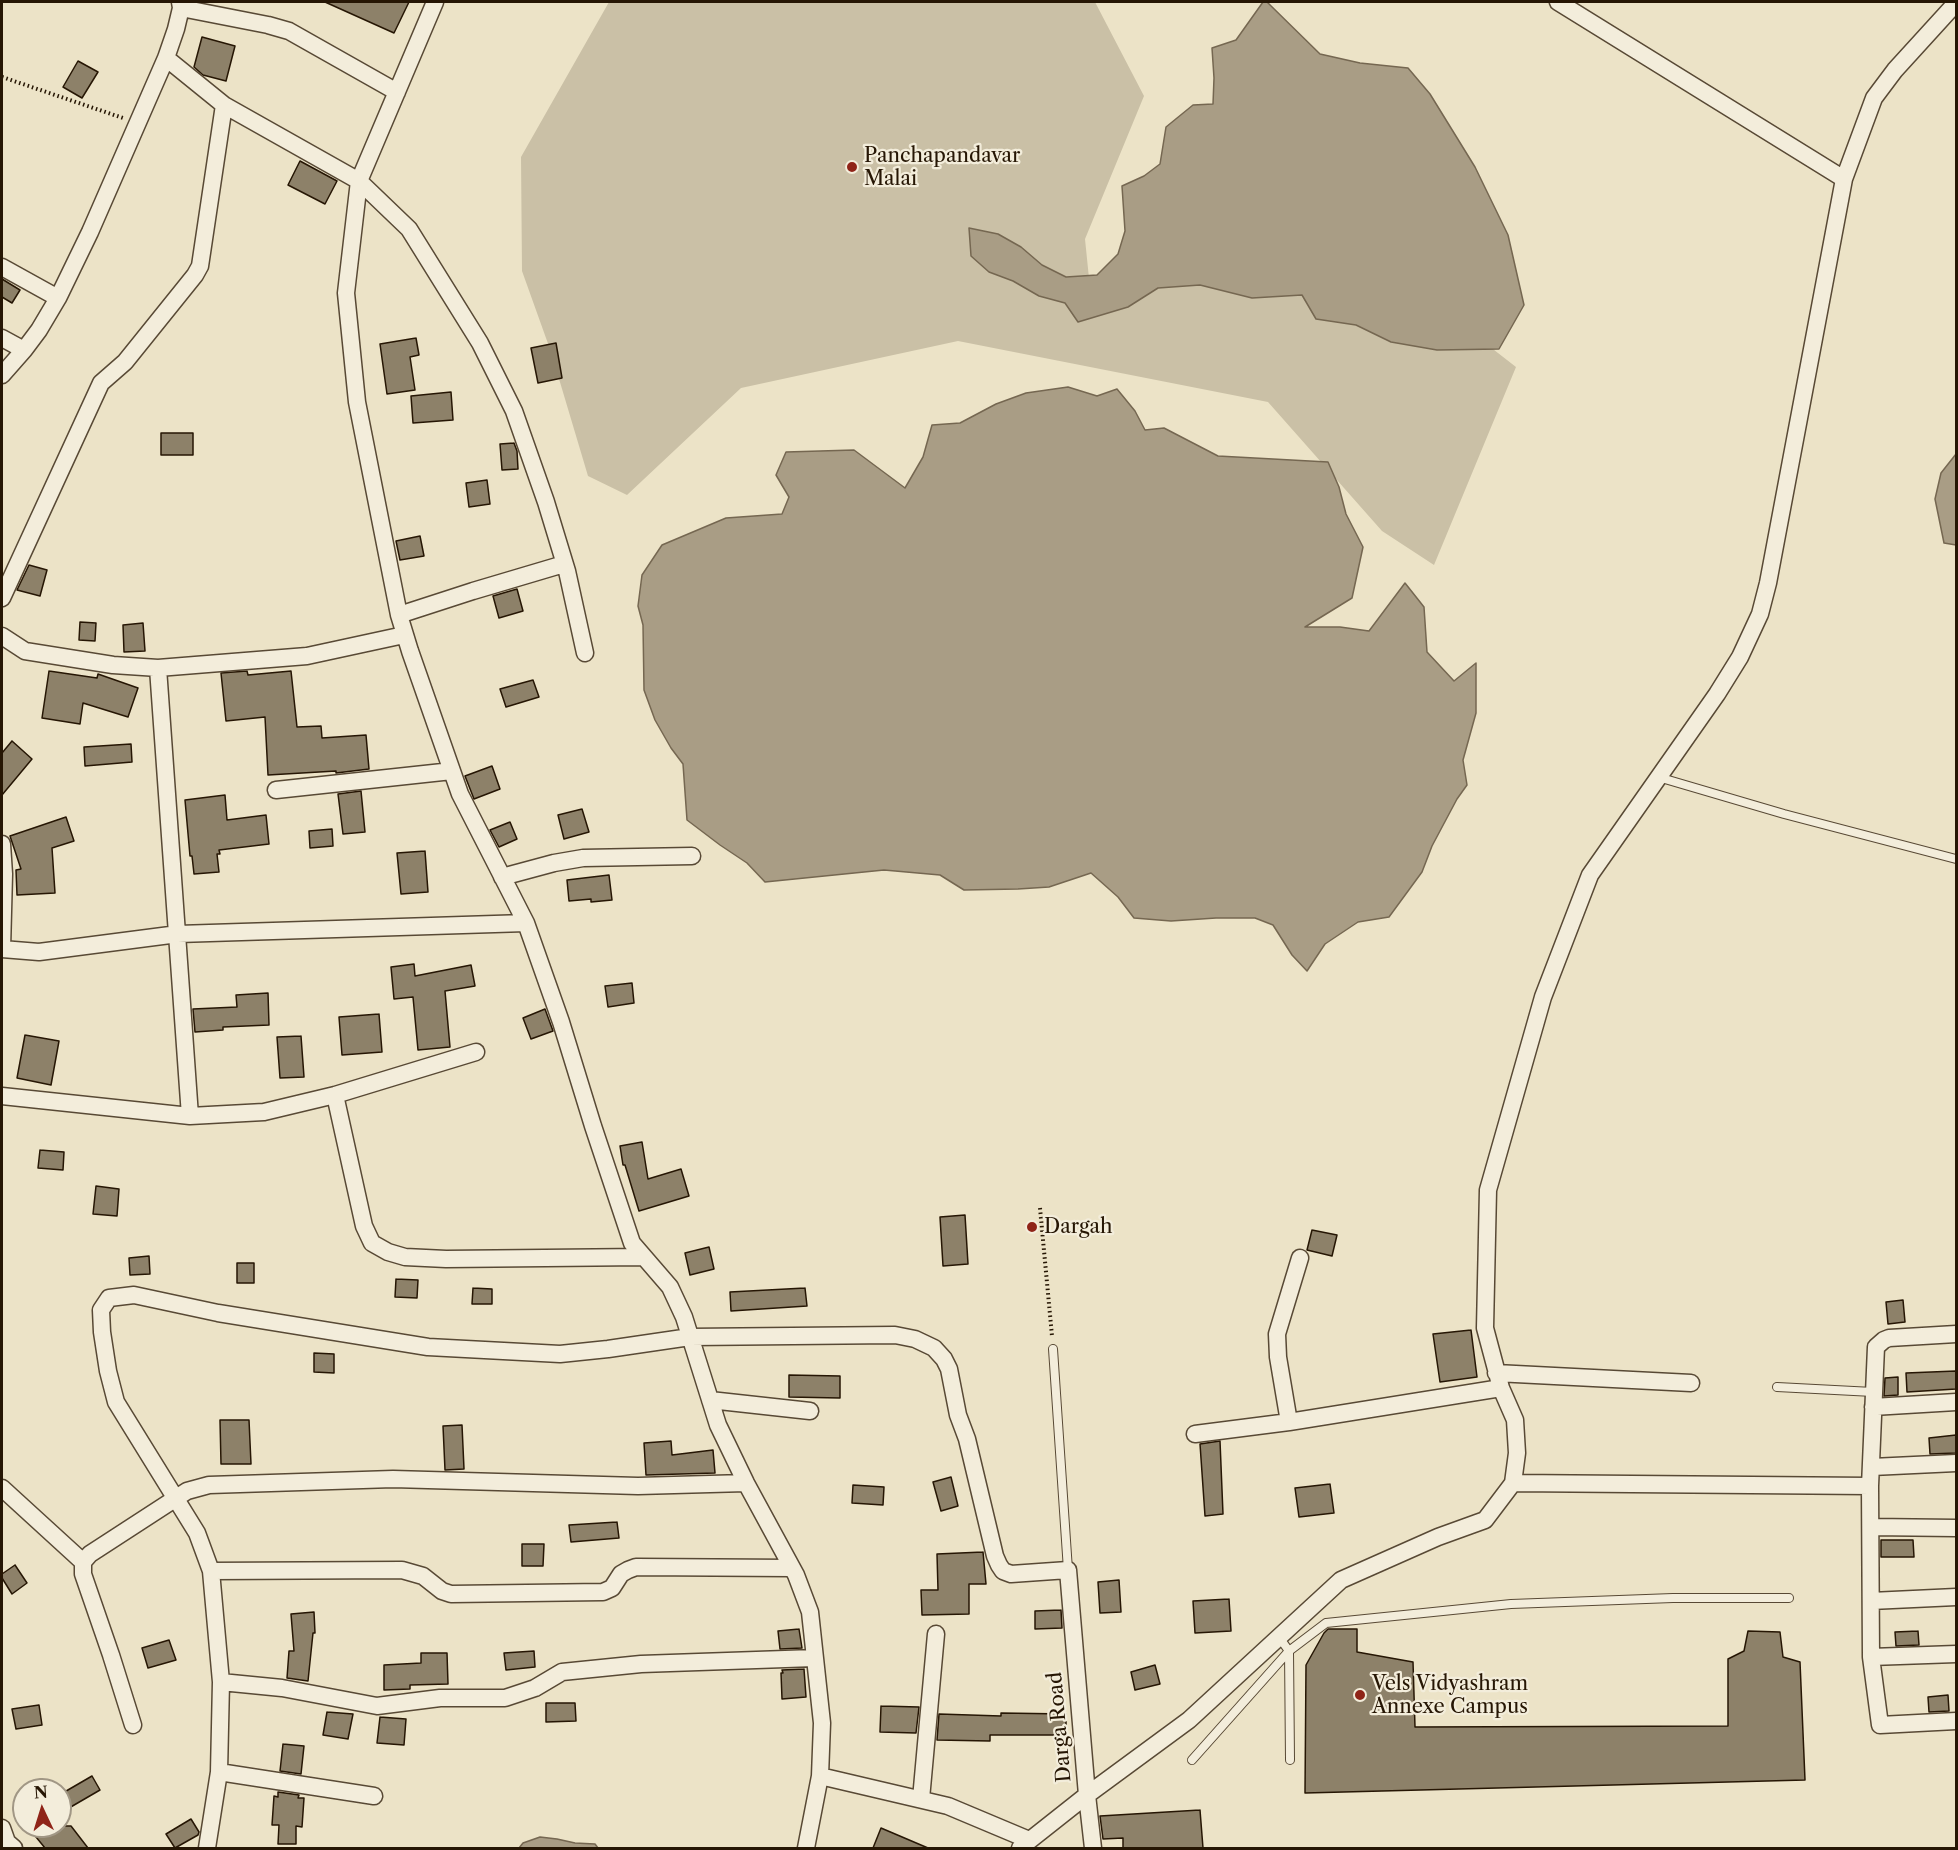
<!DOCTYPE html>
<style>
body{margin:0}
#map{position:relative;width:1958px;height:1850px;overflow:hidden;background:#ece3c7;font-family:"Libre Caslon Text",serif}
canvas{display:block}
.frame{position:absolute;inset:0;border:3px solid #261604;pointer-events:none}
.north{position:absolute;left:12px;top:1778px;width:60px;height:60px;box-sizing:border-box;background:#f3eddb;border:2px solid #a19785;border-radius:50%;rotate:356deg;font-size:16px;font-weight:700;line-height:24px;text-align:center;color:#261604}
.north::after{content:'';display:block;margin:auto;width:21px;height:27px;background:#8f2418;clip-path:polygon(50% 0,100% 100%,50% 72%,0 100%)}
</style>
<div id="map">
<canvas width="1958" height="1850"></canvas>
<div class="frame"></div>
<div class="north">N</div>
</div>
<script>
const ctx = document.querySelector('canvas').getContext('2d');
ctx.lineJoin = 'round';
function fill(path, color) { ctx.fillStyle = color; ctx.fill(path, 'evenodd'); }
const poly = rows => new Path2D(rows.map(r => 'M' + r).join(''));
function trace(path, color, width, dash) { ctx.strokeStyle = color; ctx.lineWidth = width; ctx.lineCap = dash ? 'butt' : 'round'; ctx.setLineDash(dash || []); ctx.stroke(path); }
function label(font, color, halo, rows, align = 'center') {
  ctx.font = font + ' "Libre Caslon Text",serif'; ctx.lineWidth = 4.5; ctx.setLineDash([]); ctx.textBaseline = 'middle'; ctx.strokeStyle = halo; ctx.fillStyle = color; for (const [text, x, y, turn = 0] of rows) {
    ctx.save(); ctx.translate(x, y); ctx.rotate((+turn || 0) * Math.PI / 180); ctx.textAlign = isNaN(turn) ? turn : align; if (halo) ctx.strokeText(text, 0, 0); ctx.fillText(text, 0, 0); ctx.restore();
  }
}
fill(poly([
 [609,2,1095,2,1144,96,1085,239,1091,298,1187,267,1471,332,1516,367,1434,565,1382,531,1268,402,958,341,741,388,627,495,588,476,551,352,522,271,521,157]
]), '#cac0a6');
const water = poly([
 [1263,2,1267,2,1320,54,1360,63,1408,68,1430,94,1475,167,1508,235,1524,305,1499,349,1437,350,1391,342,1356,325,1316,319,1302,295,1252,298,1200,285,1158,288,1128,307,1078,322,1065,303,1039,296,1013,281,989,272,971,256,969,228,998,234,1021,247,1042,265,1066,277,1097,275,1118,254,1125,231,1122,186,1144,176,1160,164,1166,127,1193,105,1213,104,1214,78,1212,48,1236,40,1263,2],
 [1068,387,1097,396,1117,389,1135,411,1145,430,1164,428,1218,456,1328,462,1339,487,1346,514,1363,547,1352,598,1305,627,1340,627,1369,631,1405,583,1424,607,1427,652,1454,681,1476,663,1476,713,1463,760,1467,785,1457,799,1432,846,1422,872,1389,917,1358,922,1325,944,1307,971,1292,955,1273,925,1255,918,1216,918,1171,921,1134,918,1118,897,1091,873,1049,887,1018,889,964,890,940,875,884,870,765,882,747,863,720,845,687,820,683,764,671,748,655,720,644,690,643,625,638,606,642,575,662,545,726,518,782,514,789,497,776,475,786,452,854,450,905,488,923,457,932,425,960,423,996,404,1026,393,1068,387],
 [1956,454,1956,545,1944,543,1935,499,1941,473,1956,454],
 [540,1837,557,1839,575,1843,595,1844,598,1848,519,1848,523,1843,540,1837]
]);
fill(water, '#a99d85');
trace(water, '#756751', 1.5);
const building = poly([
 [325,2,409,2,394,33,325,2],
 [202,37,235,46,226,81,203,75,194,67,202,37],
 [78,61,98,72,82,98,63,87,78,61],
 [300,161,337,181,325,204,288,185,300,161],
 [2,279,20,290,12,303,2,297,2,279],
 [416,338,419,355,410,357,415,390,387,394,380,344,416,338],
 [556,343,562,378,538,383,531,348,556,343],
 [451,392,453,420,413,423,411,396,451,392],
 [161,433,193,433,193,455,161,455,161,433],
 [514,443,517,451,518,469,502,470,500,444,514,443],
 [487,480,490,504,469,507,466,483,487,480],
 [420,536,424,556,400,560,396,541,420,536],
 [29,565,47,570,40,596,17,590,29,565],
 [517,589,523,611,499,618,493,596,517,589],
 [80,622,96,623,95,641,79,640,80,622],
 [143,623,145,651,124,652,123,625,143,623],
 [49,671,97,678,98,674,138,688,128,717,83,703,80,724,42,718,49,671],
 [247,671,248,675,291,671,297,727,321,726,322,738,366,735,369,769,336,773,336,771,268,775,265,717,226,721,221,673,247,671],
 [533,680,539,697,506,707,500,689,533,680],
 [12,741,32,759,2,795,2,753,12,741],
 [131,744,132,762,85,766,84,747,131,744],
 [492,766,500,789,474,799,465,776,492,766],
 [361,791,365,832,343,834,338,794,361,791],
 [225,795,227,820,266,815,269,844,219,850,220,854,217,854,219,872,194,874,192,856,190,856,185,800,225,795],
 [582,809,589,832,564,839,558,815,582,809],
 [66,817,74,841,52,848,55,893,17,895,16,870,21,869,10,836,66,817],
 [510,822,517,839,499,847,490,830,510,822],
 [332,829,333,846,310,848,309,831,332,829],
 [425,851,428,892,401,894,397,853,425,851],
 [609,875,612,900,591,902,591,899,569,901,567,880,609,875],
 [414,964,415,976,471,965,475,986,445,991,450,1047,418,1050,413,997,394,999,391,967,414,964],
 [632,983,634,1003,608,1007,605,986,632,983],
 [268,993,269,1025,223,1027,223,1030,195,1032,193,1009,237,1007,236,995,268,993],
 [545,1009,553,1031,531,1039,523,1018,545,1009],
 [379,1014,382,1052,342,1055,339,1017,379,1014],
 [25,1035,59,1041,51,1085,17,1078,25,1035],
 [301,1036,304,1077,280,1078,277,1037,301,1036],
 [642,1142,648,1179,681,1169,689,1196,639,1211,625,1165,623,1165,620,1146,642,1142],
 [40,1150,64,1152,63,1170,38,1168,40,1150],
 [96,1186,119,1189,117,1216,93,1214,96,1186],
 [965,1215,968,1264,943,1266,940,1217,965,1215],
 [1312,1230,1337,1235,1332,1256,1307,1250,1312,1230],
 [709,1247,714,1269,690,1275,685,1253,709,1247],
 [149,1256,150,1274,130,1275,129,1258,149,1256],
 [237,1263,254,1263,254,1283,237,1283,237,1263],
 [396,1279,418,1280,417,1298,395,1297,396,1279],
 [473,1288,492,1289,492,1304,472,1304,473,1288],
 [805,1288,807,1306,731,1311,730,1292,805,1288],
 [1903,1300,1905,1322,1888,1324,1886,1302,1903,1300],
 [1471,1330,1477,1377,1440,1382,1433,1334,1471,1330],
 [314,1353,334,1354,334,1373,314,1372,314,1353],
 [1956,1371,1956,1389,1907,1392,1906,1373,1956,1371],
 [789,1375,840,1376,840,1398,789,1397,789,1375],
 [1898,1377,1898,1395,1884,1396,1885,1378,1898,1377],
 [220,1420,249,1420,251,1464,221,1464,220,1420],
 [462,1425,464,1469,445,1470,443,1426,462,1425],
 [1956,1435,1956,1453,1930,1454,1929,1438,1956,1435],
 [671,1441,672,1455,713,1450,715,1473,646,1475,644,1443,671,1441],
 [1220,1441,1223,1514,1205,1516,1200,1444,1220,1441],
 [951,1477,958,1506,941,1511,933,1482,951,1477],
 [1330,1484,1334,1513,1299,1517,1295,1488,1330,1484],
 [853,1485,884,1487,883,1505,852,1503,853,1485],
 [617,1522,619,1538,571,1542,569,1525,617,1522],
 [1881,1540,1913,1540,1914,1557,1881,1557,1881,1540],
 [522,1544,544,1544,543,1566,522,1566,522,1544],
 [983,1552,986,1584,969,1584,969,1614,922,1615,921,1590,938,1590,937,1554,983,1552],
 [15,1565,27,1583,12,1594,2,1578,2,1574,15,1565],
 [1119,1580,1121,1612,1100,1613,1098,1582,1119,1580],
 [1229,1599,1231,1631,1195,1633,1193,1601,1229,1599],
 [1061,1610,1062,1628,1035,1629,1035,1611,1061,1610],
 [314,1612,315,1633,313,1633,308,1681,287,1678,289,1651,294,1651,291,1614,314,1612],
 [799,1629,802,1648,780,1649,778,1631,799,1629],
 [1328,1629,1357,1629,1357,1652,1413,1662,1415,1727,1728,1726,1728,1659,1744,1651,1748,1631,1780,1632,1783,1657,1800,1662,1805,1780,1305,1793,1306,1665,1324,1633,1328,1629],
 [1918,1631,1919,1645,1896,1646,1895,1632,1918,1631],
 [169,1640,176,1660,148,1668,142,1648,169,1640],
 [534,1651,535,1667,506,1670,504,1653,534,1651],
 [421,1653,447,1653,448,1684,410,1685,410,1689,384,1690,384,1665,421,1663,421,1653],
 [1155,1665,1160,1684,1135,1690,1131,1672,1155,1665],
 [804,1669,806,1697,782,1699,781,1673,783,1673,782,1670,804,1669],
 [1948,1695,1949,1711,1929,1712,1928,1697,1948,1695],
 [546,1703,575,1703,576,1721,546,1722,546,1703],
 [39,1705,42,1725,16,1729,12,1709,39,1705],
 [881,1706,919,1707,916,1733,880,1732,881,1706],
 [327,1712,353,1714,348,1739,323,1735,327,1712],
 [1001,1713,1066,1714,1066,1735,990,1735,990,1741,937,1740,939,1714,1001,1716,1001,1713],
 [380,1717,406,1719,404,1745,377,1743,380,1717],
 [283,1744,304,1746,301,1774,280,1771,283,1744],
 [92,1776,100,1790,69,1808,61,1794,92,1776],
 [278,1792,299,1795,298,1798,304,1798,302,1827,296,1826,296,1844,278,1844,279,1825,272,1825,274,1796,278,1797,278,1792],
 [1200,1810,1203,1848,1123,1848,1123,1838,1103,1839,1100,1816,1200,1810],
 [191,1819,199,1832,198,1835,175,1848,166,1834,191,1819],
 [27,1826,71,1826,88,1848,45,1848,27,1826],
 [881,1828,928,1848,873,1848,881,1828]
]);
fill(building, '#8d8169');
trace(building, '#261604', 1.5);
const lane = poly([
 [1658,777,1784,814,1956,859],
 [1053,1349,1068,1570],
 [1777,1387,1873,1392],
 [1192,1760,1289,1651,1279,1637],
 [1290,1760,1289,1651,1326,1623,1511,1604,1673,1598,1789,1598]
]);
const street = poly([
 [435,2,359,181,346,293,357,402,399,615,410,651,460,794,526,923,561,1022,593,1126,632,1243,670,1287,684,1317,718,1425,746,1483,796,1575,810,1612,822,1723,820,1776,806,1848],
 [1558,2,1844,179],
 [181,8,268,25,289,31,397,92],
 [166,58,224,105,359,181,409,229,480,343,514,411,546,502,567,571,585,653],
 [2,267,58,298],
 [2,338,24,350],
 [2,375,24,350,39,330,58,298,90,232,166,58,176,29,181,8,180,2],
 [2,598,101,383,125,362,195,275,200,266,224,105],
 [399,615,473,591,564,564],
 [2,636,25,651,113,665,158,668,307,656,404,635],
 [158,668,190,1116],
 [276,790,452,771],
 [2,844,4,874,2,949],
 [502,877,554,863,583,858,692,856],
 [2,949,39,952,178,934,526,923],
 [335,1095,364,1226,372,1243,388,1252,405,1257,446,1259,644,1257],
 [2,1096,190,1116,264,1112,335,1095,476,1052],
 [1956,1334,1889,1338,1884,1340,1876,1347,1870,1486,1871,1657,1880,1725,1956,1721],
 [1496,1373,1691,1383],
 [710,1400,810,1411],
 [1873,1407,1956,1402],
 [1289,1422,1278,1357,1277,1334,1300,1258],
 [1195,1434,1289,1422,1501,1388],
 [1872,1467,1956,1463],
 [1513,1483,1870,1486],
 [2,1488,83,1562,90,1554,187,1491,209,1485,393,1479,638,1486,746,1483],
 [1871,1527,1956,1528],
 [83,1562,83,1574,111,1655,133,1725],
 [211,1571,402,1570,423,1576,442,1591,451,1594,603,1592,612,1588,621,1574,628,1570,636,1567,792,1568],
 [1871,1601,1956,1597],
 [1871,1657,1956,1654],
 [221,1682,282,1688,377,1706,440,1698,505,1698,535,1688,562,1672,641,1664,814,1658],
 [219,1772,374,1796],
 [820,1776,948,1806,1029,1840],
 [921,1799,936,1634],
 [2,1828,7,1842,14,1848],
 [207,1848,219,1772,221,1682,211,1571,197,1533,116,1402,108,1371,102,1332,101,1310,109,1298,134,1295,218,1313,428,1347,560,1354,608,1349,690,1337,895,1335,915,1339,934,1348,944,1359,949,1369,958,1415,967,1439,995,1556,999,1565,1003,1571,1011,1574,1068,1570,1087,1795,1020,1848],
 [1093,1848,1087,1795,1189,1720,1341,1580,1438,1537,1485,1520,1513,1483,1517,1453,1515,1420,1501,1388,1485,1328,1488,1190,1543,997,1590,875,1717,694,1740,657,1760,614,1768,583,1844,179,1874,98,1895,70,1956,3]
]);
trace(lane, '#584935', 10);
trace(street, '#584935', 19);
trace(poly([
 [2,77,123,118],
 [1040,1208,1052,1336]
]), '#261604', 4, [1.5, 3]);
trace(lane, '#f3eddb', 8);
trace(street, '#f3eddb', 16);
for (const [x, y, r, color] of [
 [852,167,6,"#8f2418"],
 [1032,1227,6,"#8f2418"],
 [1360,1695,6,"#8f2418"]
]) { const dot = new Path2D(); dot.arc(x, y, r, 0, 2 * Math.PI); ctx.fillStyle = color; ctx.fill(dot); trace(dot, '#f3eddb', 2); }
label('20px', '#261604', '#f3eddb', [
 ["Panchapandavar",864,156],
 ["Malai",864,179],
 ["Dargah",1044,1227],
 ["Vels Vidyashram",1372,1684],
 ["Annexe Campus",1372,1707]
], 'left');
label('20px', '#261604', '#f3eddb', [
 ["Darga Road",1060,1727,-95]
]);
</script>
